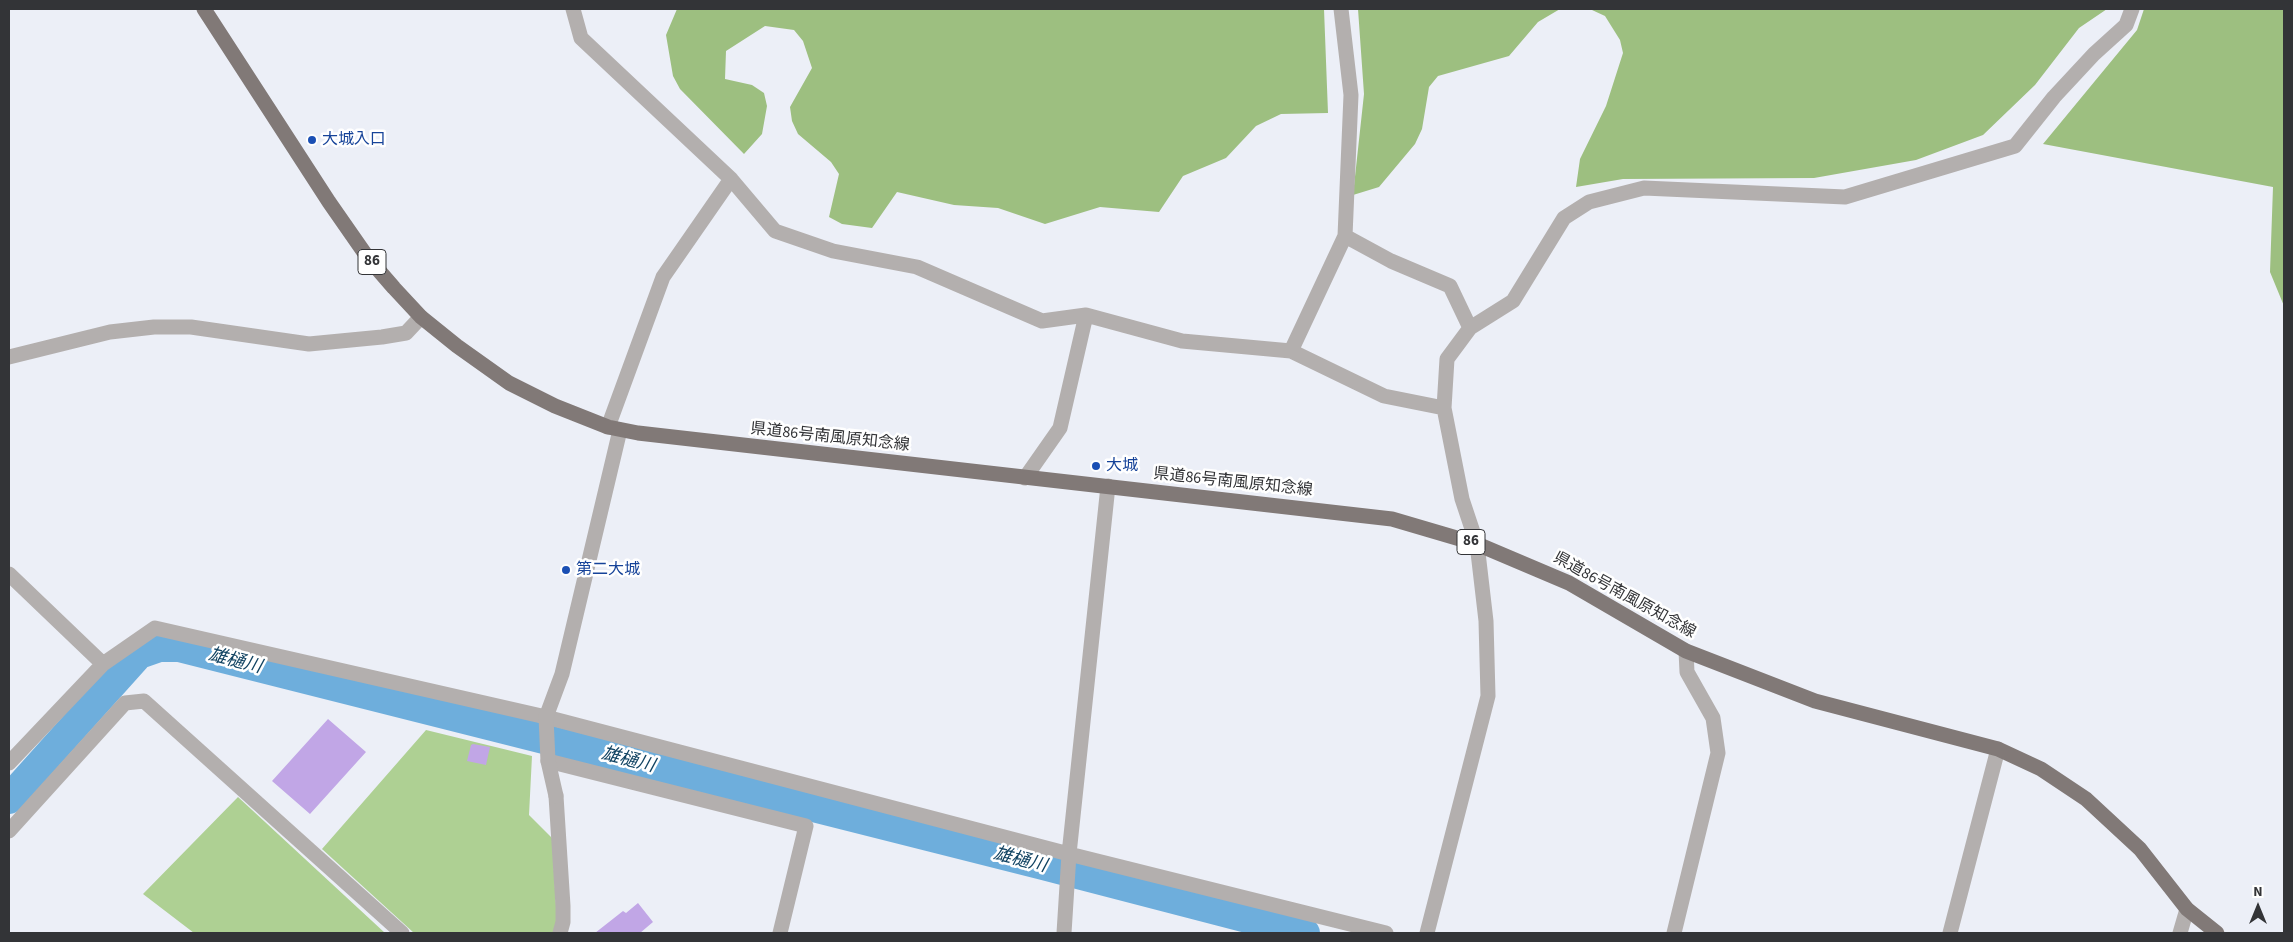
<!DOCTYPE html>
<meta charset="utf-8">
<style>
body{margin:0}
#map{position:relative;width:2293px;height:942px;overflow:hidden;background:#eceff7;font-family:"Source Sans 3",sans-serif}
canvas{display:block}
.frame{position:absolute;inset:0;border:10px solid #333437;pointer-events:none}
.north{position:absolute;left:2233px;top:882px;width:50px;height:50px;-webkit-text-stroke:4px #fff;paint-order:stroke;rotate:0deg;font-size:14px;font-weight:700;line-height:20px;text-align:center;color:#333437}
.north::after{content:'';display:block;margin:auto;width:18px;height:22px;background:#333437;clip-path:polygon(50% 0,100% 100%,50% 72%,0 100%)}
</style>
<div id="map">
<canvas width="2293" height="942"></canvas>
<div class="frame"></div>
<div class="north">N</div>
</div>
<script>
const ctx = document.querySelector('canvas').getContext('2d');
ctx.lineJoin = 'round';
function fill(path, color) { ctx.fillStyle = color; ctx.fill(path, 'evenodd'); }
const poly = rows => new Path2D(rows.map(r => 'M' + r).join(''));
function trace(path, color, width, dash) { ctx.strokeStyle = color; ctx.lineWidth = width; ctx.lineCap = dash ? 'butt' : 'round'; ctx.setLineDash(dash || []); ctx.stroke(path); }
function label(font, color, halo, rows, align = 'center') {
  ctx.font = font + ' "Source Sans 3","Noto Sans JP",sans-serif'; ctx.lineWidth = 5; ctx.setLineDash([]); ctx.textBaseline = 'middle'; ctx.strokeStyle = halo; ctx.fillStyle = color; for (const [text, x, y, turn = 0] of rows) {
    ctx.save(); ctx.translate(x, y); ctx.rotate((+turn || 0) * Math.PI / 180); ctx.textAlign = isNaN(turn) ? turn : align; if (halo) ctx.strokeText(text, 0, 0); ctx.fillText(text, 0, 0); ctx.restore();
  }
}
fill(poly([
 [426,730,532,756,529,815,552,838,557,922,553,933,414,933,322,849],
 [238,797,385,933,194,933,143,894]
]), '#aed093');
fill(poly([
 [677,9,1324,9,1328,113,1281,114,1256,126,1226,158,1183,176,1159,212,1100,207,1045,224,998,208,954,205,897,192,872,228,842,224,829,217,839,174,831,162,798,134,792,121,790,107,812,68,803,41,794,30,765,26,726,51,725,79,752,85,764,93,767,106,762,134,744,154,680,89,673,76,666,35],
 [1358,9,1560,9,1538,22,1509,56,1438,76,1429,87,1422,129,1415,144,1379,187,1353,195,1364,94],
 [1576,9,2107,9,2079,28,2035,85,1983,135,1916,160,1814,178,1623,179,1576,187,1580,159,1606,106,1623,53,1620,40,1605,16,1592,10],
 [2144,9,2284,9,2284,306,2270,272,2273,187,2043,144,2137,30]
]), '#9dbf80');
trace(poly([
 [9,799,139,654,159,647,179,647,1043,865,1305,933]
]), '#6eaedc', 30);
fill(poly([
 [328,719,366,752,310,814,272,781],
 [473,744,490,747,486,765,467,761,471,745],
 [638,903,653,922,640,933,595,933,623,911,626,913]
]), '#c1a6e6');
trace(poly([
 [573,9,581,38,731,179,775,231,833,251,917,267,1042,321,1086,315,1182,341,1291,351,1384,396,1444,408],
 [1345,236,1391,261,1450,286,1470,328],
 [1291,351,1345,236,1351,95,1341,9],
 [9,357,110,332,154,327,191,327,309,344,382,337,406,333,421,317],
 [608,427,663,277,731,179],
 [1025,478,1060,428,1086,315],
 [9,574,103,664],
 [548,761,806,826,780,933],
 [9,763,103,664,155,628,546,717,1069,854,1386,933],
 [556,796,563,906,563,922,560,933],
 [9,831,125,703,144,701,402,933],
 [1064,933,1069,854,1108,486],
 [1427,933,1488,696,1486,621,1477,544,1462,499,1444,408,1447,359,1470,328,1513,301,1564,218,1589,202,1644,188,1845,197,2015,146,2054,97,2094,54,2126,25,2132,9],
 [1674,933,1718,753,1713,718,1687,672,1686,651],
 [1950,933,1998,749],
 [2180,933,2187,909]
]), '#b3afae', 15);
trace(poly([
 [556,796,548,761,546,717,562,674,620,430]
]), '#b3afae', 15);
trace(poly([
 [204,9,329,202,368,258,394,288,421,317,457,346,509,383,555,406,608,427,638,433,1392,519,1477,544,1569,583,1686,651,1815,701,1998,749,2041,769,2086,799,2140,849,2187,909,2217,933]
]), '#817977', 15);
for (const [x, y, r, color] of [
 [312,140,5,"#1a4fb4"],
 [1096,466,5,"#1a4fb4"],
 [566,570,5,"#1a4fb4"]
]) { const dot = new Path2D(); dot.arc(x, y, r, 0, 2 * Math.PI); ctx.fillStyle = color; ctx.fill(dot); trace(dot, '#fff', 2); }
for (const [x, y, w] of [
 [372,262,28],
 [1471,542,28]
]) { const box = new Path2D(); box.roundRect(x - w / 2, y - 12.5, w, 25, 4); ctx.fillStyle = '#fff'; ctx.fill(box); trace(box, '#333437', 1); }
label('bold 15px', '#333437', null, [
 ["86",372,262],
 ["86",1471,542]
]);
label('16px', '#164399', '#fff', [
 ["大城入口",322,140],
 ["大城",1106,466],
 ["第二大城",576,570]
], 'left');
label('16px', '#333437', '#fff', [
 ["県道86号南風原知念線",830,438,6],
 ["県道86号南風原知念線",1233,483,6],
 ["県道86号南風原知念線",1624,596,29]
]);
label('italic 18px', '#114362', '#fff', [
 ["雄樋川",235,662,14],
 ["雄樋川",628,761,14],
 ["雄樋川",1020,861,14]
]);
</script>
